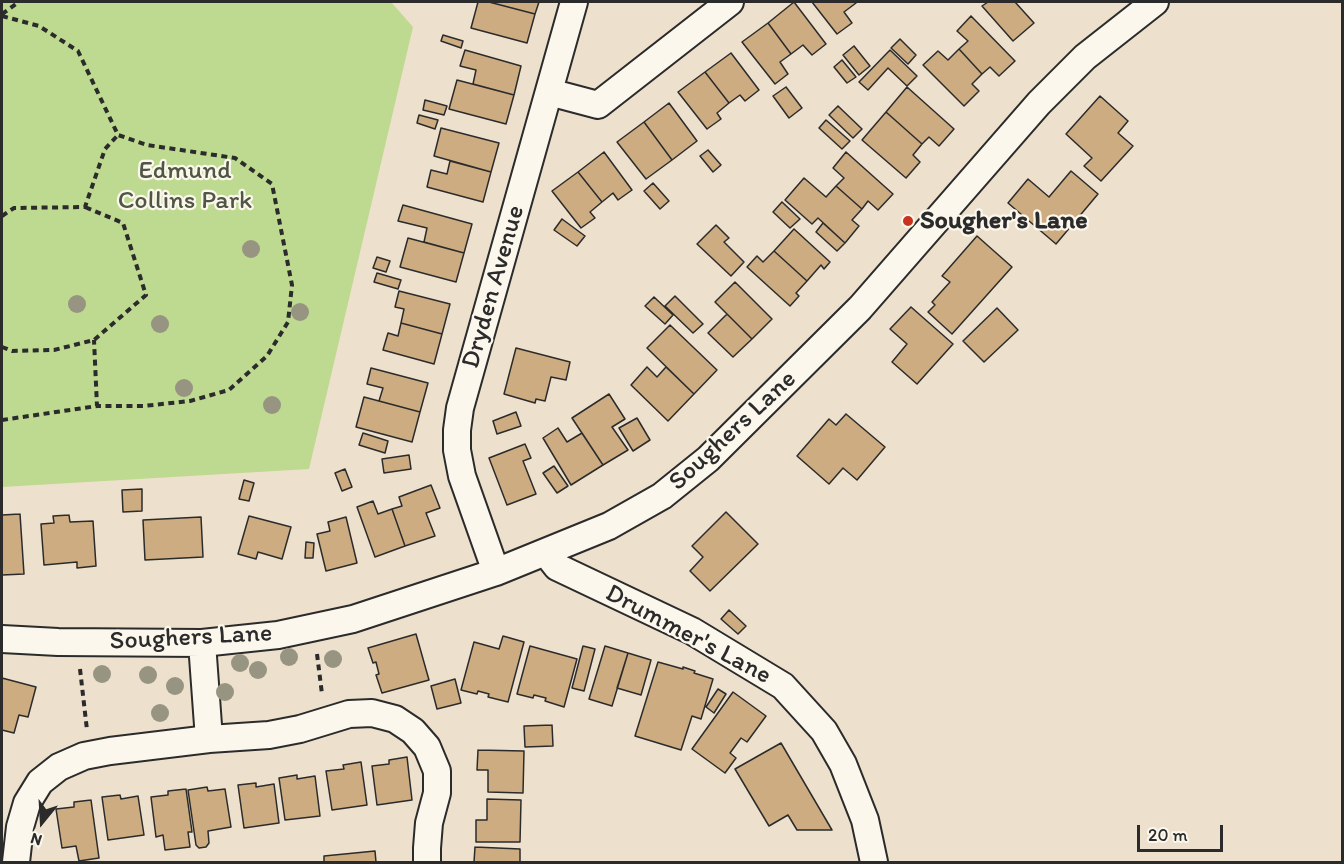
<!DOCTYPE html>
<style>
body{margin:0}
#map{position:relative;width:1344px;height:864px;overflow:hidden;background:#ede0cc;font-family:Itim,sans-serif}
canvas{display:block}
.frame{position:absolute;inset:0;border:3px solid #2b2b2b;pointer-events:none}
.north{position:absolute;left:12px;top:792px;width:60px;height:60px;-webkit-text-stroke:4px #fbf7ec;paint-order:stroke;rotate:198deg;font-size:16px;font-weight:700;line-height:24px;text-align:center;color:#2b2b2b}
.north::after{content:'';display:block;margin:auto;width:21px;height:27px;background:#2b2b2b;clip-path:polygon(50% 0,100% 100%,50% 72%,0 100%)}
.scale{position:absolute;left:1137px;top:825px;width:86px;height:27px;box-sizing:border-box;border:3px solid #2b2b2b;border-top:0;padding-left:8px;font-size:18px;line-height:21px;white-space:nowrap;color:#2b2b2b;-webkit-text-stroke:4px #fbf7ec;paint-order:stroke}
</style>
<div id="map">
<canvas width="1344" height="864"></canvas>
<div class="frame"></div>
<div class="north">N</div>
<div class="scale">20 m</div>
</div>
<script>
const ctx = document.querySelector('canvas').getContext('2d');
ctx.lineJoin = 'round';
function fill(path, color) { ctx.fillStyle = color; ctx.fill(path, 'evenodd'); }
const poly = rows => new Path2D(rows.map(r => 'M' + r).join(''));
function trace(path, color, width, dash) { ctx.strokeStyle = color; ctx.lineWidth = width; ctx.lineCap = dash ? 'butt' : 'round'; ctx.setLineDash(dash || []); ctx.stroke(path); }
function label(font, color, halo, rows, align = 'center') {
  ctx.font = font + ' Itim,sans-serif'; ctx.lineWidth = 4.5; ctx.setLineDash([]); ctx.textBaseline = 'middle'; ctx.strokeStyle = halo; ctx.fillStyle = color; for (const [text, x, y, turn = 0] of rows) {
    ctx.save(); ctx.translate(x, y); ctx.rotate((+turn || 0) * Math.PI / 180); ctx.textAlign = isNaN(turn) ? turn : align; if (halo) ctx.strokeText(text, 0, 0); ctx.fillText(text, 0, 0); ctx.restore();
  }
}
fill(poly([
 [2,2,391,2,413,27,309,469,2,487]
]), '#bed990');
const building = poly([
 [478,2,489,2,535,14,527,43,471,28,478,2],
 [489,2,539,2,535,14,489,2],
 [794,2,826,44,812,55,803,45,791,54,768,23,794,2],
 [812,2,854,2,856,3,844,12,852,23,837,34,812,2],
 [988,2,1015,2,1034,23,1013,41,982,6,988,2],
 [971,16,1015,61,999,76,990,67,982,74,959,49,968,41,957,31,971,16],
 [768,23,791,54,780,62,788,74,775,84,742,42,768,23],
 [443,35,463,41,461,48,441,41,443,35],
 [900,39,916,55,908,64,891,48,900,39],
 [854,46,870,66,859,75,843,55,854,46],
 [959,49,982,74,972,84,979,91,964,106,923,65,938,51,948,60,959,49],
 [465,50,521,66,514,95,473,84,476,70,460,66,465,50],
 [890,50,917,76,907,86,888,68,868,90,859,82,890,50],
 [731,53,759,90,745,101,740,95,729,103,705,72,731,53],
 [842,60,856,77,847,83,834,67,842,60],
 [705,72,729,103,717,113,721,119,707,129,678,92,705,72],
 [457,80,514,95,506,124,449,109,457,80],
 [786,87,802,108,789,118,773,96,786,87],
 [907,87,954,129,939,146,929,137,922,144,886,112,907,87],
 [1100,96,1128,121,1118,133,1133,146,1101,181,1084,166,1092,158,1066,134,1100,96],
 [425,100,447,106,444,115,423,110,425,100],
 [669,103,697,141,672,160,644,122,669,103],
 [838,106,862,129,853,138,829,115,838,106],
 [886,112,922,144,913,155,920,162,906,178,862,140,886,112],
 [419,115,438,120,435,129,417,123,419,115],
 [826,120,850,141,842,149,819,128,826,120],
 [644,122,672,160,646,179,617,142,644,122],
 [441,128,499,143,491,172,434,156,441,128],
 [708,150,721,165,713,172,700,156,708,150],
 [604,152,632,190,618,200,613,193,602,202,578,172,604,152],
 [846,152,893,194,878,210,868,201,862,209,836,186,844,178,833,168,846,152],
 [450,161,491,172,483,202,427,187,431,170,447,174,450,161],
 [1071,171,1098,194,1056,244,1008,203,1028,179,1049,197,1071,171],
 [578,172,602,202,590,212,595,218,581,228,552,191,578,172],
 [804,178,826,197,836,186,862,209,852,220,859,226,845,243,818,218,812,224,785,200,804,178],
 [653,183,669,201,660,209,644,191,653,183],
 [782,202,800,219,790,228,773,212,782,202],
 [403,205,472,224,464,253,424,242,427,228,398,221,403,205],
 [562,219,585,236,577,246,554,230,562,219],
 [823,223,845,243,837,251,816,232,823,223],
 [716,225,729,238,724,242,744,262,731,276,697,244,716,225],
 [794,229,830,262,824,269,821,265,807,281,774,251,794,229],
 [977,236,1012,267,952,334,928,312,935,305,932,302,950,282,942,276,977,236],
 [408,238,464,253,456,282,400,267,408,238],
 [774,251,807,281,796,293,799,296,790,306,747,267,757,256,763,262,774,251],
 [377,257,390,261,386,272,373,268,377,257],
 [377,273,401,280,398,289,374,282,377,273],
 [735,282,772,319,752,339,715,302,735,282],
 [399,291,450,304,442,334,401,323,404,309,395,307,399,291],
 [675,296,703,324,693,333,665,306,675,296],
 [654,297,673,315,665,324,645,306,654,297],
 [911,307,953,344,917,384,892,362,907,344,890,329,911,307],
 [997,308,1018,330,984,362,963,341,997,308],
 [727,314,752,339,733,357,708,333,727,314],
 [401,323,442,334,434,364,383,350,388,333,398,336,401,323],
 [670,325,717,370,694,394,647,348,670,325],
 [516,348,570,362,566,380,551,377,545,401,536,399,535,403,504,394,516,348],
 [647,367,657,377,666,367,694,394,668,421,631,385,647,367],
 [371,368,428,383,420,412,379,401,383,388,367,384,371,368],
 [609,394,625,419,612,427,628,450,603,465,572,418,609,394],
 [364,397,420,412,412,442,356,427,364,397],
 [516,412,521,426,497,434,493,421,516,412],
 [846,414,885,447,857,480,843,468,829,484,797,456,829,419,836,425,846,414],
 [637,418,650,440,633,451,619,428,637,418],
 [558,428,567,442,582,433,603,465,571,485,543,438,558,428],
 [363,433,388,441,385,453,359,445,363,433],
 [525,444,531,458,523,461,536,494,507,505,489,458,525,444],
 [409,455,411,469,384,473,382,459,409,455],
 [554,466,568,486,557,493,543,473,554,466],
 [345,469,352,487,342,491,335,473,345,469],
 [244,480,254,483,249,501,239,499,244,480],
 [431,485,440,508,426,513,435,536,405,546,392,509,402,506,399,497,431,485],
 [142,489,142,511,123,512,122,490,142,489],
 [373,501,378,514,392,509,405,546,375,557,357,507,373,501],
 [726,512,758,544,710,591,690,571,703,557,692,546,726,512],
 [20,514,24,574,2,575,2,515,20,514],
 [69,515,70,522,93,521,96,566,77,568,77,562,44,565,41,524,54,523,53,516,69,515],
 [249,516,291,527,282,559,258,552,256,559,238,554,249,516],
 [201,517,203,557,145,560,143,520,201,517],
 [346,517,357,563,326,571,317,534,330,531,328,522,346,517],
 [306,542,314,543,313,558,305,558,306,542],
 [729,610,746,626,738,634,721,619,729,610],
 [416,634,429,680,382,693,376,675,379,674,376,662,373,663,368,648,416,634],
 [503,636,524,642,508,702,488,697,489,694,478,691,477,694,461,690,474,642,499,649,503,636],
 [530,646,577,659,564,707,545,701,546,698,534,695,533,698,517,694,530,646],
 [583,646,595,649,584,691,572,688,583,646],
 [605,646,628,653,612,706,589,699,605,646],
 [628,653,651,660,641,695,617,688,628,653],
 [658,662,683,669,683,667,695,671,694,673,713,679,701,719,692,716,681,750,635,736,658,662],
 [2,678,36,687,28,717,19,715,14,733,2,730,2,678],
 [455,679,461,703,437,709,431,686,455,679],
 [718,689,726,694,714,713,706,707,718,689],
 [733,692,766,716,747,742,741,738,730,753,736,758,725,773,692,749,733,692],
 [552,725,553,746,525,747,524,726,552,725],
 [781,743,832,830,797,830,788,815,769,826,735,769,781,743],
 [478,750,524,751,523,793,488,792,488,770,477,770,478,750],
 [407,757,412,800,377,805,372,766,389,764,389,760,407,757],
 [361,762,367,805,332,810,326,771,344,769,343,765,361,762],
 [297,775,297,779,315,776,320,816,285,820,279,778,297,775],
 [256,783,256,787,274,784,279,823,244,828,238,785,256,783],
 [207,787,208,791,225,789,231,827,208,831,209,843,206,847,199,848,196,845,188,790,207,787],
 [186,789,192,832,188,832,190,847,165,850,163,835,156,837,151,797,168,795,168,791,186,789],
 [120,795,121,799,138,796,144,835,108,840,102,797,120,795],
 [487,799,521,800,520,842,476,842,476,820,487,820,487,799],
 [91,800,99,858,79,861,76,846,62,848,56,809,74,807,74,802,91,800],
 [475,847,520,849,520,862,474,862,475,847],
 [375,851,376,862,324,862,324,856,375,851]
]);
fill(building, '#cdac81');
trace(building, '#2b2b2b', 1.5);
const street = poly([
 [549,92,598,105,730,2],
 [546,553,557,567,692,631,783,686,824,731,843,764,865,820,874,862],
 [496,572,462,476,457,450,457,430,460,408,574,2],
 [2,639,58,642,202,643,278,635,353,619,496,572,609,526,662,496,708,459,860,308,1039,103,1085,57,1155,2],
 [202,643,209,739],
 [16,862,20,827,27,803,40,782,59,767,84,756,110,751,209,739,269,735,300,729,349,714,372,713,395,719,413,731,427,747,437,771,437,793,429,823,427,848,427,862]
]);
trace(street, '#2b2b2b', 30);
trace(poly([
 [2,14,19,2],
 [2,16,39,26,78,51,118,135,147,145,235,158,272,184,292,285,288,322,267,356,229,390,190,401,143,406,97,406],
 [2,216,14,208,85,207,105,149,118,135],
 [2,347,12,351,54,350,94,340,146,295,123,223,85,207],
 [2,420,97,406,94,340],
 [317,654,322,694],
 [80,669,87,730]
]), '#2b2b2b', 4, [6, 4.5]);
trace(street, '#fbf7ec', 26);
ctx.fillStyle = '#979481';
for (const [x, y] of [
 [251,249],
 [77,304],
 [300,312],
 [160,324],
 [184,388],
 [272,405],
 [289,657],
 [333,659],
 [240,663],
 [258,670],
 [102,674],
 [148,675],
 [175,686],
 [225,692],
 [160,713]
]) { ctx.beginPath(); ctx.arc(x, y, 9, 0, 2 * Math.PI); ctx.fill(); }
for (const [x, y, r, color] of [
 [908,221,6,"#c8321e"]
]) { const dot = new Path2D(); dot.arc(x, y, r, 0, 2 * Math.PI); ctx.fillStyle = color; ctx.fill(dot); trace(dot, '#fbf7ec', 2); }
label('26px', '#505644', '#fbf7ec', [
 ["Edmund",185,171],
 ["Collins Park",185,201]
]);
label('bold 26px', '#2b2b2b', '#fbf7ec', [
 ["Sougher's Lane",920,221]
], 'left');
label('26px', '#2b2b2b', '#fbf7ec', [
 ["Dryden Avenue",494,287,-74],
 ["Soughers Lane",733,431,-43],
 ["Drummer's Lane",688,635,28],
 ["Soughers Lane",191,638,-3]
]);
</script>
